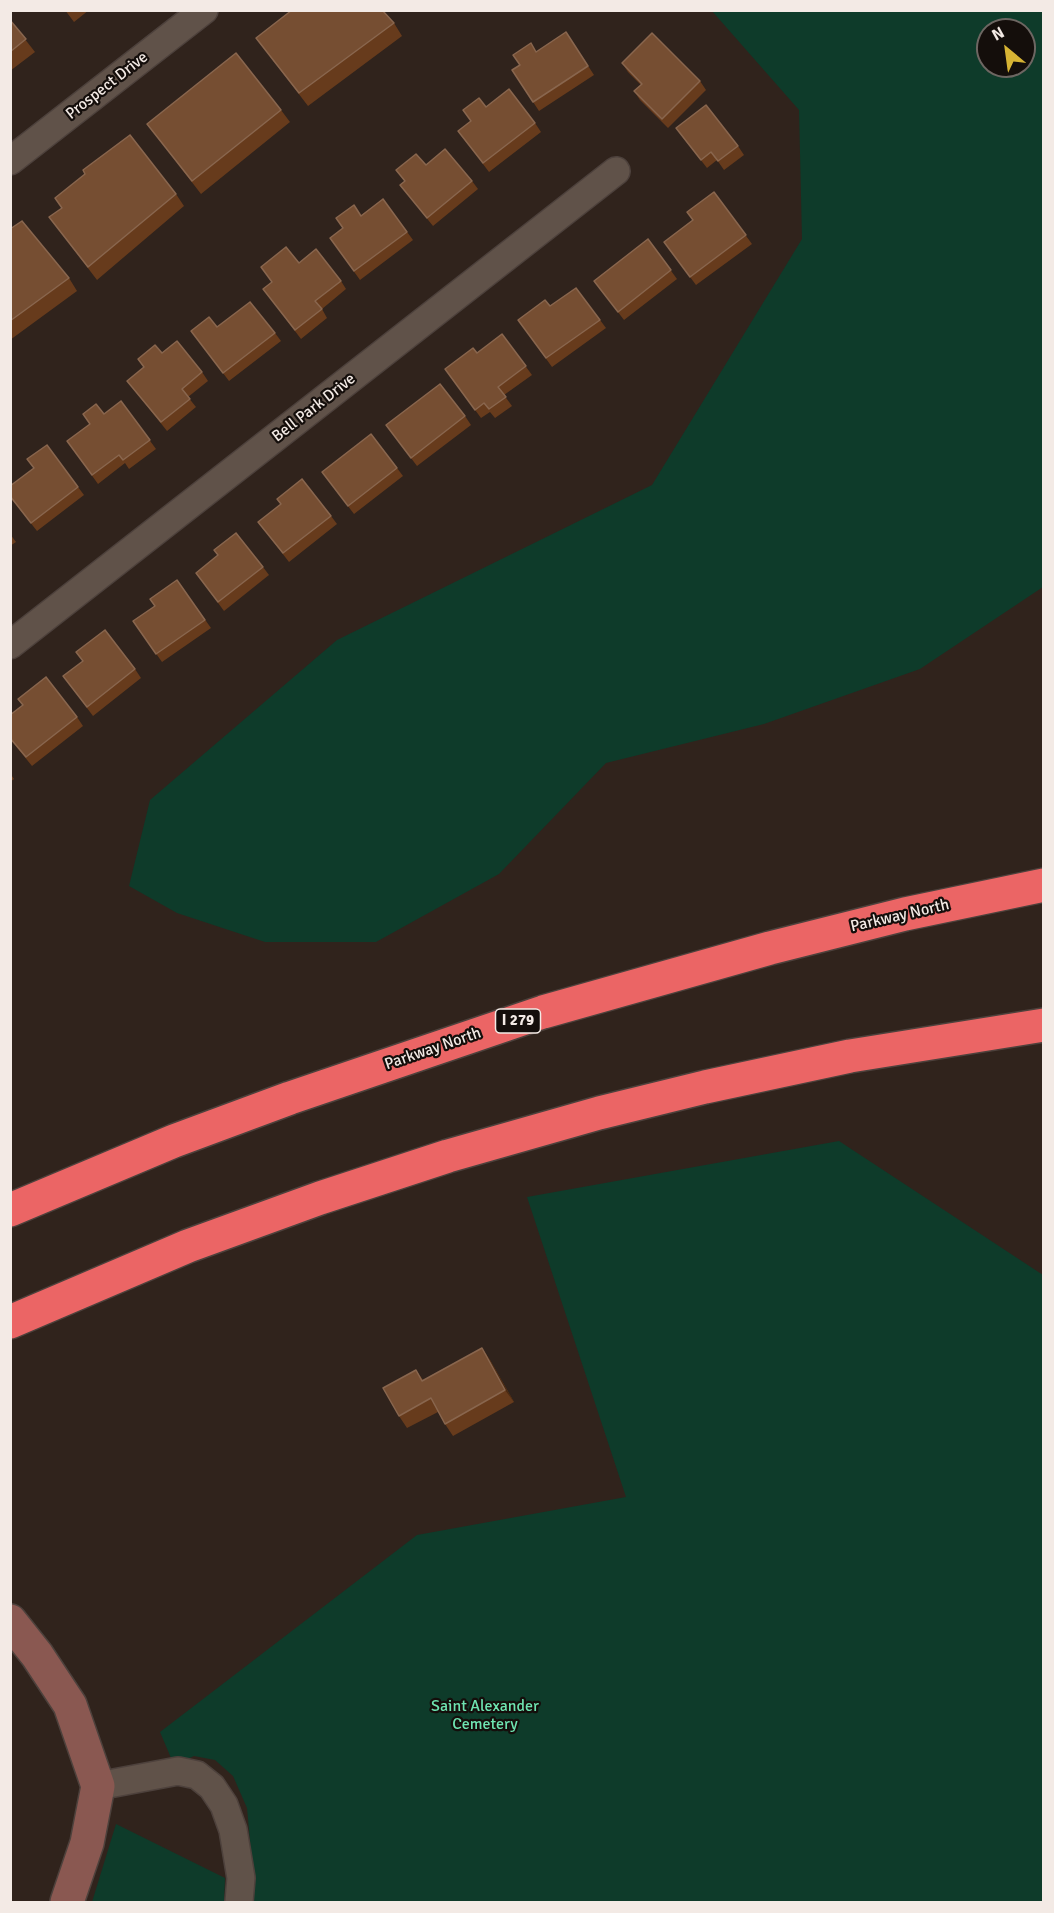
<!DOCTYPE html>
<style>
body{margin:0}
#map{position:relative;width:1054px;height:1913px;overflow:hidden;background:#30231c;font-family:Signika,sans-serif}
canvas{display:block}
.frame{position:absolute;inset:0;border:12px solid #f3eae5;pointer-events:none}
.north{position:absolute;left:976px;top:18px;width:60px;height:60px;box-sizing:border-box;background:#140e0b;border:2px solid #6d6662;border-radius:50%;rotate:331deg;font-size:16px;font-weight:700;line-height:24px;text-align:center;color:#f3eae5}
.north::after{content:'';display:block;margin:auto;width:21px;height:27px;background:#d7b434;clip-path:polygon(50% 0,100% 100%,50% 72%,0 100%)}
</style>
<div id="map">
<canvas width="1054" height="1913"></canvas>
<div class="frame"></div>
<div class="north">N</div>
</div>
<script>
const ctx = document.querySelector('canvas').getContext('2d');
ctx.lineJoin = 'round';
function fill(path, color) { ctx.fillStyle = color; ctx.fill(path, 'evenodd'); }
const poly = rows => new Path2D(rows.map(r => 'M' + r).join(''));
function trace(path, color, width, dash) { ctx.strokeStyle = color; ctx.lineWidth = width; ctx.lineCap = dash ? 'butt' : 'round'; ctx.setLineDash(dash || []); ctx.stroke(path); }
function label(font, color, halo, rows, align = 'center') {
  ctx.font = font + ' Signika,sans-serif'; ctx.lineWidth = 4.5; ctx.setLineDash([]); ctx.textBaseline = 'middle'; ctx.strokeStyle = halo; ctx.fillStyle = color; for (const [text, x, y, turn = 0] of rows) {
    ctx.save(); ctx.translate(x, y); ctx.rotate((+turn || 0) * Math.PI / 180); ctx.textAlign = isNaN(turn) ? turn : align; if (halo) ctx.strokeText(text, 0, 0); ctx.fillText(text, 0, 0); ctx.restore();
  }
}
fill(poly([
 [712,11,1043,11,1043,587,920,669,764,724,606,763,499,874,376,942,265,942,177,913,129,886,150,800,337,640,652,485,802,239,799,110],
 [988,30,1024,30,1024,66,988,66],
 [839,1141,1043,1275,1043,1902,251,1902,253,1873,247,1808,233,1776,215,1760,194,1756,174,1765,160,1732,417,1535,626,1497,527,1197],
 [116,1824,225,1878,224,1902,92,1902]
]), '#0e3b2a');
const street = poly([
 [10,161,204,10],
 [10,645,616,171],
 [98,1786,178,1771,197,1775,212,1787,224,1805,233,1830,241,1878,239,1902]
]);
const secondary = poly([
 [10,1621,37,1655,70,1705,98,1786,87,1843,67,1902]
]);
const highway = poly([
 [10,1210,174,1141,290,1098,543,1012,770,948,905,914,1044,885],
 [10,1322,188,1246,320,1198,448,1156,599,1113,705,1087,850,1056,1044,1025]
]);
trace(street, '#4d413c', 30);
trace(secondary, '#4d413c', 36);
trace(highway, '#4d413c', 36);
trace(street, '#605249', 27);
trace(secondary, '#8a5851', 33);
trace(highway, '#eb6565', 33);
fill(poly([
 [65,10,89,10,74,22],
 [10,20,35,52,10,71],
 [394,23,402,36,308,106,256,38],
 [572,41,594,75,539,111,512,70,520,65,536,52],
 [622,63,700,81,706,90,668,128,640,100,634,91,641,85,628,72],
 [486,107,535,123,541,132,489,172,464,139],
 [281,110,290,122,201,194,147,124],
 [682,136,738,146,744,155,724,170,717,160,707,168],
 [426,165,472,181,478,189,433,226,400,185,405,181,396,170],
 [714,192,752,244,696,285,664,242,693,220,687,212],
 [176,194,184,206,97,280,49,217],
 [383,199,413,240,360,280,330,238],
 [10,229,69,278,77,291,10,340],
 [648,239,677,279,624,320,594,281],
 [299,263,341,281,346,289,322,309,327,318,301,339,263,289,272,282,261,267],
 [576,288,606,328,552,367,518,320,550,306],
 [217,327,275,333,281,341,229,381,191,331],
 [502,334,532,375,504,395,512,406,495,418,490,412,481,418,445,369,477,353],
 [162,353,202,372,208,381,188,397,196,407,167,431,127,381,144,368,138,359],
 [121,401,156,449,129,469,125,463,98,484,67,441,90,424,83,414,104,414],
 [465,416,471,425,417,466,386,425],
 [34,468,78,487,84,495,37,531,10,497],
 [397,468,403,476,354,514,322,472],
 [331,516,337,524,289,562,258,522],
 [10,534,16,542,10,546],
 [263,567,269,575,224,611,196,573],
 [177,580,211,628,162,662,133,621,155,606],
 [135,669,141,678,93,716,63,676],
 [18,699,77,717,83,726,32,766,10,739,10,715,23,706],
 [10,773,14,779,10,782],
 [482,1348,490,1360,514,1402,453,1436,445,1424,438,1412,407,1428,399,1416,416,1370,423,1380]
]), '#673b1c');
fill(poly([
 [482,1348,490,1360,514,1402,505,1390]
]), '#4a2a13');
const building = poly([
 [292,10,382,10,394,23,299,93,256,38,292,10],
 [10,20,26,39,10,52,10,20],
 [566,32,588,66,533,102,512,70,520,65,513,55,531,43,536,52,566,32],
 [652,33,700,81,662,119,634,91,642,84,622,63,652,33],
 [236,53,281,110,192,181,147,124,236,53],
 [509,89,535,123,483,163,458,131,471,121,463,110,479,98,486,107,509,89],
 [706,105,738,146,718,161,711,152,701,160,676,128,706,105],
 [130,135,176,194,88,267,49,217,62,208,55,198,85,174,83,170,130,135],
 [445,149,472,181,427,218,400,185,405,181,396,170,416,154,426,165,445,149],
 [714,192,746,235,690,277,664,242,693,220,687,212,714,192],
 [383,199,407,232,354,271,330,238,343,228,336,218,354,205,361,216,383,199],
 [22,221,69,278,10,321,10,229,22,221],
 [648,239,671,270,618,312,594,281,648,239],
 [286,247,299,263,316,249,341,281,315,301,322,309,295,330,263,289,272,282,261,267,286,247],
 [576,288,600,320,546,358,518,320,545,300,550,306,576,288],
 [250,302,275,333,223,373,191,331,209,317,217,327,250,302],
 [502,334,526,366,498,387,506,397,489,409,484,403,475,410,445,369,473,348,477,353,502,334],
 [177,341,202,372,182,389,190,399,161,422,127,381,144,367,138,359,155,345,162,353,177,341],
 [440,384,465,416,411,458,386,425,440,384],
 [121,401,150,440,123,460,119,455,92,475,67,441,90,424,83,414,96,404,104,414,121,401],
 [371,434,397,468,348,506,322,472,371,434],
 [47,445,78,487,31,523,10,496,10,486,34,468,27,459,47,445],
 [302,479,331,516,283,553,258,522,281,504,277,499,302,479],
 [236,533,263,567,218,602,196,573,218,555,214,550,236,533],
 [177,580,205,620,156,654,133,621,155,606,150,599,177,580],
 [105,630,135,669,87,707,63,676,83,661,76,652,105,630],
 [46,677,77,717,26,757,10,738,10,715,23,705,18,699,46,677],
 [482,1348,505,1390,445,1424,431,1398,399,1416,383,1388,416,1370,422,1381,482,1348]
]);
fill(building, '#764e32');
trace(building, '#89664e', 1.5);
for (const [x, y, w] of [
 [518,1021,45]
]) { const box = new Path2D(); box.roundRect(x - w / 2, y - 12, w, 24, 4.5); ctx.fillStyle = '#140e0b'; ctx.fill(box); trace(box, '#f3eae5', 1.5); }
label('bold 15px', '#f3eae5', null, [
 ["I 279",518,1021]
]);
label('16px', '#f3eae5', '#140e0b', [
 ["Prospect Drive",107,86,-38],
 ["Bell Park Drive",314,408,-38],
 ["Parkway North",900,916,-13],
 ["Parkway North",433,1049,-19]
]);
label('16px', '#6ee4b1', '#140e0b', [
 ["Saint Alexander",485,1707],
 ["Cemetery",485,1725]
]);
</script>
